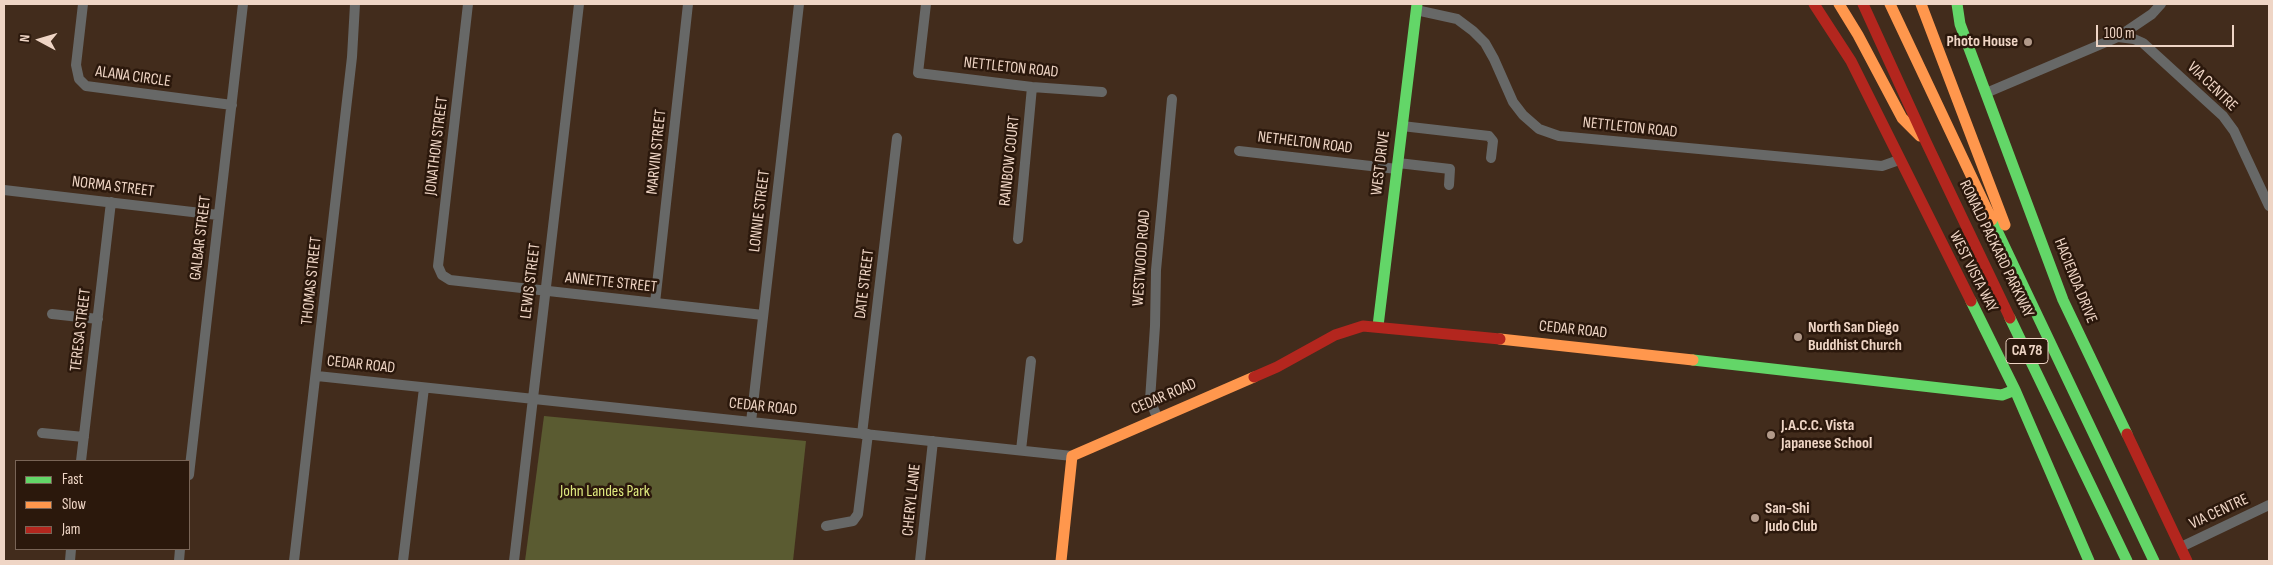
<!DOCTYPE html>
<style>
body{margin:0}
#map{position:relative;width:2273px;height:565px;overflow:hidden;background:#422c1c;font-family:"Sofia Sans Condensed",sans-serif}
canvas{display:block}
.frame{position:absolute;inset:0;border:5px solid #efd5c5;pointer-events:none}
.legend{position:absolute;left:15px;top:460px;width:175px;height:90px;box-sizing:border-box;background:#2b180c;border:1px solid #796456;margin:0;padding:6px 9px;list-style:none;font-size:15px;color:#efd5c5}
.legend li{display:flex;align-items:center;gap:10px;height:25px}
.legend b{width:25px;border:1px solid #796456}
.north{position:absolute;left:15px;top:15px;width:50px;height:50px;-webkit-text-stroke:4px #2b180c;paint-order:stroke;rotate:276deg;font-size:14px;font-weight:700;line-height:20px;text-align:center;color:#efd5c5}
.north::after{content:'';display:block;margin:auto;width:18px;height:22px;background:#efd5c5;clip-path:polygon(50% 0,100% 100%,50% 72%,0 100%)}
.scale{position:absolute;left:2096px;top:25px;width:138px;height:22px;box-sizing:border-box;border:2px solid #efd5c5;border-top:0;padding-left:6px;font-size:15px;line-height:18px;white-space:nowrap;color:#efd5c5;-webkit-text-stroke:4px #2b180c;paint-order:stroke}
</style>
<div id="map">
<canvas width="2273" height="565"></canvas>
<div class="frame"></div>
<ul class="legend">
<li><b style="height:6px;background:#63d668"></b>Fast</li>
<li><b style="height:6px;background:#ff974d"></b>Slow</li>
<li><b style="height:6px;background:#b3261e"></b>Jam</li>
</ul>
<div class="north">N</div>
<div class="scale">100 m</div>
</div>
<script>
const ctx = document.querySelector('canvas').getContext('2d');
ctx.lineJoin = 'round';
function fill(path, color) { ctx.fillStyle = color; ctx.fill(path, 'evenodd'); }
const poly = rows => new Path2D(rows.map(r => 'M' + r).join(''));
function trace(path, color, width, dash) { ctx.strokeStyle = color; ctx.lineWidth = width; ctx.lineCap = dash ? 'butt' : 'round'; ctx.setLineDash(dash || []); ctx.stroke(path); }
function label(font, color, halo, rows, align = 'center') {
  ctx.font = font + ' "Sofia Sans Condensed",sans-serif'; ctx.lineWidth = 5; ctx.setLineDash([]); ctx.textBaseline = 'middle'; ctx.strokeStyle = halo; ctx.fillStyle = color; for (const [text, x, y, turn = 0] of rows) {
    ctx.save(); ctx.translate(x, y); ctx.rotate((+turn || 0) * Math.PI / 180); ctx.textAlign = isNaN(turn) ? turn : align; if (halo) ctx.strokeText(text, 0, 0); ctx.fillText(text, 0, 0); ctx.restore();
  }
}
fill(poly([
 [544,416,806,441,793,561,525,561]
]), '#5a5b31');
trace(poly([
 [83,4,76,65,79,79,86,86,232,105],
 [468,4,438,266,442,275,450,280,763,315],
 [926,4,918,73,1032,87,1102,92],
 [1416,10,1457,19,1473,31,1485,43,1494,59,1513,102,1523,115,1539,129,1559,136,1882,166,1899,160],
 [2118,37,2152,14,2161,4],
 [1986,93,2118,37,2134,39,2143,43,2223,116,2234,131,2269,206],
 [1402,126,1489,136,1493,141,1491,158],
 [1239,151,1397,169],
 [1398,163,1450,169,1449,185],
 [4,190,218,215],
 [1018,239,1032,87],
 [655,303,688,4],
 [52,314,98,319],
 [317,376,1072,456],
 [1157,417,1150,400,1155,326,1156,270,1172,99],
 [751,422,799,4],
 [42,433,84,437],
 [862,434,897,138],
 [1021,450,1031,361],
 [81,461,111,202],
 [189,475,243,4],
 [826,526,853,521,858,514,868,434],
 [2181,547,2269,505],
 [70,561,71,549],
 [179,561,180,549],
 [294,561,352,57,355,4],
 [403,561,424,388],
 [514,561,579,4],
 [920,561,933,441]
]), '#676867', 10);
trace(poly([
 [1957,4,1960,24,2063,300,2127,434],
 [1992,220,2154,561],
 [1971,301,2015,390,2089,561],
 [2010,318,2127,561],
 [1378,326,1417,4],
 [1693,360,2002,395,2015,390]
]), '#63d668', 11);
trace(poly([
 [1839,4,1858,35,1902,118,1920,136],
 [1890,4,1992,220],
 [1921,4,2005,225],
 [1500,339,1693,360],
 [1061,561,1072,456,1254,377]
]), '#ff974d', 11);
trace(poly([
 [1814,4,1851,61,1971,301],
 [1863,4,1926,142,2010,318],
 [1254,377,1277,367,1335,335,1363,326,1500,339],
 [2127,434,2187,561]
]), '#b3261e', 11);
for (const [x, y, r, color] of [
 [2028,42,5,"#b29a8a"],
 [1798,337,5,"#b29a8a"],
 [1771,435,5,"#b29a8a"],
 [1755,518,5,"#b29a8a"]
]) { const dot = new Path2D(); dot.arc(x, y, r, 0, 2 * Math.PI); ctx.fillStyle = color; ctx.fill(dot); trace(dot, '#2b180c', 2); }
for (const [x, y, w] of [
 [2027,351,42]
]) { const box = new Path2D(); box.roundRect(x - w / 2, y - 12.5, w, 25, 4); ctx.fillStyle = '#2b180c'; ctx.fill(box); trace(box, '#efd5c5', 1); }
label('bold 15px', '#efd5c5', null, [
 ["CA 78",2027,351]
]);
label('bold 16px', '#efd5c5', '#2b180c', [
 ["Photo House",2018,42,"right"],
 ["North San Diego",1808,328],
 ["Buddhist Church",1808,346],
 ["J.A.C.C. Vista",1781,426],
 ["Japanese School",1781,444],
 ["San-Shi",1765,509],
 ["Judo Club",1765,527]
], 'left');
label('16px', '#efd5c5', '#2b180c', [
 ["NETTLETON ROAD",1011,68,6],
 ["ALANA CIRCLE",133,77,8],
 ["VIA CENTRE",2212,87,44],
 ["NETTLETON ROAD",1630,128,6],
 ["NETHELTON ROAD",1305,143,7],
 ["JONATHON STREET",437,146,-83],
 ["MARVIN STREET",657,152,-84],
 ["RAINBOW COURT",1010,161,-84],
 ["WEST DRIVE",1381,163,-83],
 ["NORMA STREET",113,187,7],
 ["LONNIE STREET",760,211,-83],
 ["GALBAR STREET",201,238,-83],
 ["RONALD PACKARD PARKWAY",1996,249,64],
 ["WESTWOOD ROAD",1142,258,-86],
 ["WEST VISTA WAY",1973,272,63],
 ["THOMAS STREET",312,281,-84],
 ["LEWIS STREET",531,281,-83],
 ["HACIENDA DRIVE",2075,281,68],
 ["ANNETTE STREET",611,283,6],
 ["DATE STREET",865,284,-83],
 ["TERESA STREET",81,330,-83],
 ["CEDAR ROAD",1573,330,6],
 ["CEDAR ROAD",361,365,6],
 ["CEDAR ROAD",1164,397,-23],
 ["CEDAR ROAD",763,407,6],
 ["CHERYL LANE",912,500,-84],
 ["VIA CENTRE",2219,512,-25]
]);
label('16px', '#dfe97e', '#2b180c', [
 ["John Landes Park",605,492]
]);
</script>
